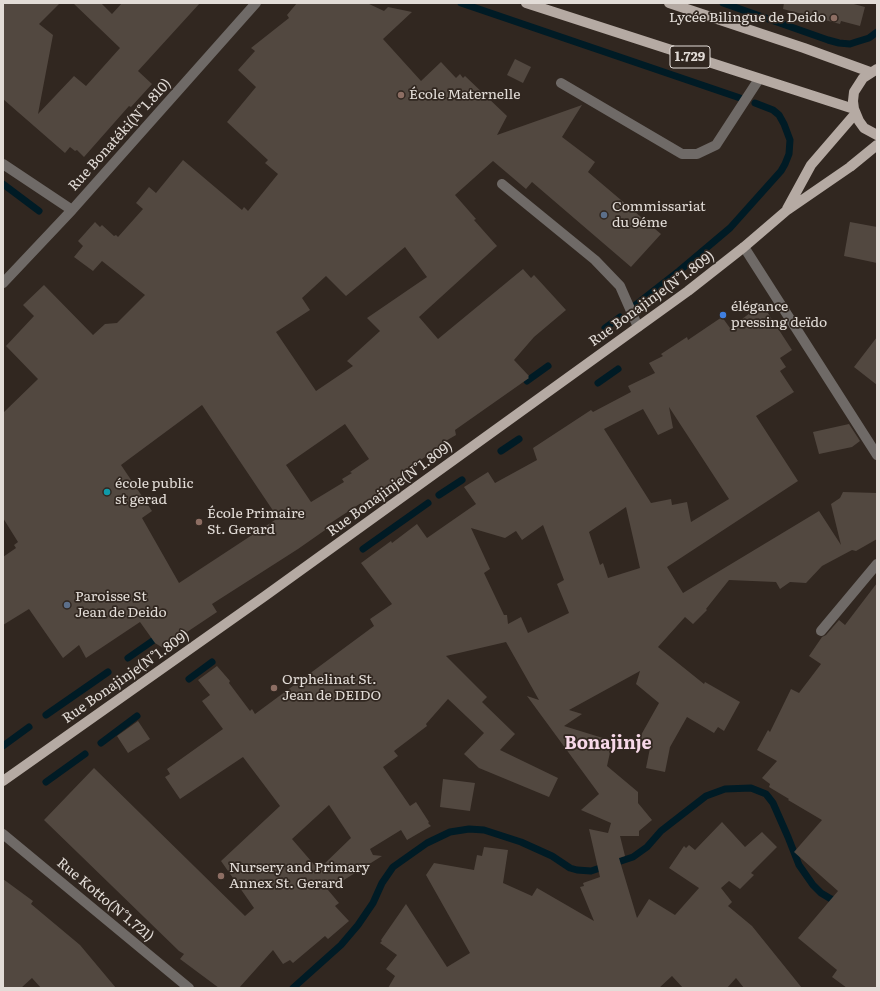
<!DOCTYPE html>
<meta charset="utf-8">
<style>
body{margin:0}
#map{position:relative;width:880px;height:991px;overflow:hidden;background:#312720;font-family:Literata,serif}
canvas{display:block}
.frame{position:absolute;inset:0;border:4px solid #e2dcd7;pointer-events:none}
</style>
<div id="map">
<canvas width="880" height="991"></canvas>
<div class="frame"></div>
</div>
<script>
const ctx = document.querySelector('canvas').getContext('2d');
ctx.lineJoin = 'round';
const poly = rows => new Path2D(rows.map(r => 'M' + r).join(''));
function trace(path, color, width, dash) { ctx.strokeStyle = color; ctx.lineWidth = width; ctx.lineCap = dash ? 'butt' : 'round'; ctx.setLineDash(dash || []); ctx.stroke(path); }
function fill(path, color) { ctx.fillStyle = color; ctx.fill(path, 'evenodd'); }
function label(font, color, halo, rows, align = 'center') {
  ctx.font = font + ' Literata,serif'; ctx.lineWidth = 3.5; ctx.setLineDash([]); ctx.textBaseline = 'middle'; ctx.strokeStyle = halo; ctx.fillStyle = color; for (const [text, x, y, turn = 0] of rows) {
    ctx.save(); ctx.translate(x, y); ctx.rotate((+turn || 0) * Math.PI / 180); ctx.textAlign = isNaN(turn) ? turn : align; if (halo) ctx.strokeText(text, 0, 0); ctx.fillText(text, 0, 0); ctx.restore();
  }
}
trace(poly([
 [461,3,743,99],
 [723,3,828,40,839,43,850,44,856,42,869,38,877,32],
 [3,184,39,211],
 [633,307,679,271,730,228,781,171,785,164,789,154,790,140,784,124,779,115,773,110,755,103],
 [605,328,620,317],
 [527,381,548,366],
 [598,383,618,369],
 [501,451,519,439],
 [439,495,462,480],
 [363,549,428,503],
 [128,658,161,635],
 [189,679,212,662],
 [46,715,108,672],
 [101,743,137,716],
 [3,746,29,727],
 [46,782,85,754],
 [293,988,341,945,358,925,373,903,382,883,393,867,427,843,450,832,469,829,484,830,521,842,552,856,570,868,577,870,591,871,633,857,647,847,661,831,706,796,725,789,751,788,766,794,773,803,788,837,799,865,813,885,821,893,831,899,840,901]
]), '#001b25', 7);
fill(poly([
 [3,3,60,3,39,24,53,35,38,114,74,76,86,86,120,48,73,3,101,3,112,14,122,3,200,3,138,71,152,84,131,107,129,106,84,157,77,150,75,151,70,147,65,153,3,99],
 [297,3,367,3,384,11,388,7,412,12,383,39,421,81,441,62,456,78,460,74,463,78,465,76,507,116,497,135,582,105,562,137,595,162,588,172,661,234,631,267,532,182,526,189,493,161,455,195,476,219,474,220,497,246,419,317,438,339,523,269,531,278,534,275,566,310,534,337,514,360,529,376,528,377,529,378,455,430,456,435,444,442,445,444,405,470,408,475,379,496,363,507,361,503,326,526,328,528,298,549,212,604,217,612,163,648,155,643,140,622,86,658,79,645,63,658,29,609,3,625,3,557,16,548,14,545,18,542,3,518,3,413,38,379,6,346,34,316,23,305,44,285,93,335,105,324,117,323,145,295,102,261,93,271,74,257,83,246,78,241,95,222,100,227,102,225,114,236,116,235,118,237,143,209,136,203,149,187,156,193,183,160,242,210,244,207,248,211,278,174,265,163,268,160,227,122,256,87,238,70,255,51,251,48,289,18,287,15],
 [405,247,427,277,367,318,380,331,347,361,353,366,316,391,276,332,310,310,302,298,326,276,346,296],
 [202,405,278,518,179,583,142,518,152,511,121,465],
 [345,424,369,459,350,472,352,473,342,479,344,482,311,502,286,465],
 [784,3,850,3,865,7,860,26,841,21,840,24,783,9],
 [515,59,531,67,523,83,507,75],
 [850,222,877,227,877,263,844,256],
 [762,304,792,350,780,358,786,367,780,371,794,392,756,416,798,481,667,567,683,593,819,511,841,545,831,504,840,498,843,492,877,493,877,539,856,551,852,550,822,566,806,583,790,582,780,589,776,582,729,580,706,609,707,610,693,624,685,617,658,647,704,684,705,682,740,702,724,731,718,727,714,733,687,717,670,747,665,772,646,768,650,748,636,744,659,703,636,684,640,671,569,710,582,714,564,726,606,739,611,748,607,766,638,792,638,803,652,820,639,831,639,836,620,836,625,856,619,858,637,918,649,899,675,915,699,888,669,868,684,846,686,848,689,845,695,850,722,822,745,847,762,832,777,847,751,873,754,875,740,889,729,881,721,888,732,902,728,906,752,926,802,988,744,988,736,978,727,988,683,988,672,976,659,988,388,988,395,976,386,969,397,955,380,943,382,941,381,940,406,904,447,967,470,953,426,875,434,863,474,870,477,855,482,856,484,847,508,850,503,883,532,896,537,888,594,921,580,887,584,886,583,883,600,877,589,829,608,833,611,823,581,810,599,794,527,696,539,700,506,642,446,656,487,697,482,702,515,734,500,750,558,778,549,797,479,768,464,754,484,733,448,699,426,724,427,726,394,751,398,756,383,767,410,806,416,802,429,822,428,823,431,826,407,840,401,830,370,849,373,855,382,856,328,890,339,903,335,906,349,921,328,939,325,936,293,963,290,960,283,964,273,950,239,988,219,988,180,959,184,954,179,951,44,820,94,768,245,916,254,908,221,861,280,806,243,757,180,799,165,777,170,774,167,769,223,729,202,701,210,695,198,680,217,666,230,681,229,683,250,711,252,709,255,714,374,626,370,619,392,604,361,563,391,541,392,543,417,524,427,538,476,504,464,487,488,472,495,483,537,460,533,448,591,410,593,412,631,392,628,386,655,373,649,363,663,356,661,354,687,337,688,340,722,317,730,328],
 [669,407,729,499,691,522,687,502,672,505,671,499,651,503,604,429,643,409,658,435,673,428],
 [626,507,640,568,608,578,603,563,600,565,589,532],
 [543,525,564,580,557,584,569,613,528,633,521,617,508,624,507,615,504,615,484,573,490,569,471,528,505,538,516,531,522,540],
 [329,805,351,838,322,866,321,865,317,868,292,839],
 [877,337,877,385,854,367],
 [849,424,860,441,852,447,819,454,813,432],
 [877,583,877,988,847,988,832,977,837,970,798,938,838,891,794,852,822,820,788,800,789,799,769,787,770,784,762,778,777,761,757,750,768,730,770,732,791,689,799,693,821,664,809,656,822,637,826,635,839,620,845,625],
 [138,721,150,739,128,753,117,736],
 [443,779,475,783,470,811,440,807],
 [3,879,33,901,31,904,80,945,116,988,41,988,32,978,21,988,3,988]
]), '#524840');
trace(poly([
 [561,83,682,154,697,154,716,145,759,79],
 [3,164,72,210],
 [502,184,595,260,620,286,638,327],
 [744,247,877,455],
 [3,283,72,210,256,3],
 [821,631,877,564],
 [3,834,189,988]
]), '#6f6a67', 10);
trace(poly([
 [526,3,854,109],
 [669,3,804,48,870,72],
 [877,69,863,78,854,92,853,101,854,109,859,121,864,128,877,135],
 [787,209,811,165,855,114],
 [3,781,265,596,688,291,744,247,786,211,850,167,877,145]
]), '#b5aaa3', 10);
for (const [x, y, r, color] of [
 [834,18,4,"#8d6e63"],
 [401,95,4,"#8d6e63"],
 [604,215,4,"#5c6f8a"],
 [723,315,4,"#3f7fe0"],
 [107,492,4,"#0f9aa8"],
 [199,522,4,"#8d6e63"],
 [67,605,4,"#5c6f8a"],
 [274,688,4,"#8d6e63"],
 [221,876,4,"#8d6e63"]
]) { const dot = new Path2D(); dot.arc(x, y, r, 0, 2 * Math.PI); ctx.fillStyle = color; ctx.fill(dot); trace(dot, '#312720', 1.5); }
for (const [x, y, w] of [
 [690,57,40]
]) { const box = new Path2D(); box.roundRect(x - w / 2, y - 11, w, 22, 3); ctx.fillStyle = '#312720'; ctx.fill(box); trace(box, '#e2dcd7', 1); }
label('bold 13px', '#e2dcd7', null, [
 ["1.729",690,57]
]);
label('14px', '#e2dcd7', '#312720', [
 ["Lycée Bilingue de Deido",826,18,"right"],
 ["École Maternelle",409,95],
 ["Commissariat",612,207],
 ["du 9éme",612,223],
 ["élégance",731,307],
 ["pressing deïdo",731,323],
 ["école public",115,484],
 ["st gerad",115,500],
 ["École Primaire",207,514],
 ["St. Gerard",207,530],
 ["Paroisse St",75,597],
 ["Jean de Deido",75,613],
 ["Orphelinat St.",282,680],
 ["Jean de DEIDO",282,696],
 ["Nursery and Primary",229,868],
 ["Annex St. Gerard",229,884]
], 'left');
label('14px', '#e2dcd7', '#312720', [
 ["Rue Bonatéki(N°1.810)",120,135,-48],
 ["Rue Bonajinje(N°1.809)",652,299,-36],
 ["Rue Bonajinje(N°1.809)",390,489,-36],
 ["Rue Bonajinje(N°1.809)",126,677,-35],
 ["Rue Kotto(N°1.721)",105,900,40]
]);
label('bold 18px', '#f7d8e8', '#312720', [
 ["Bonajinje",608,744]
]);
</script>
